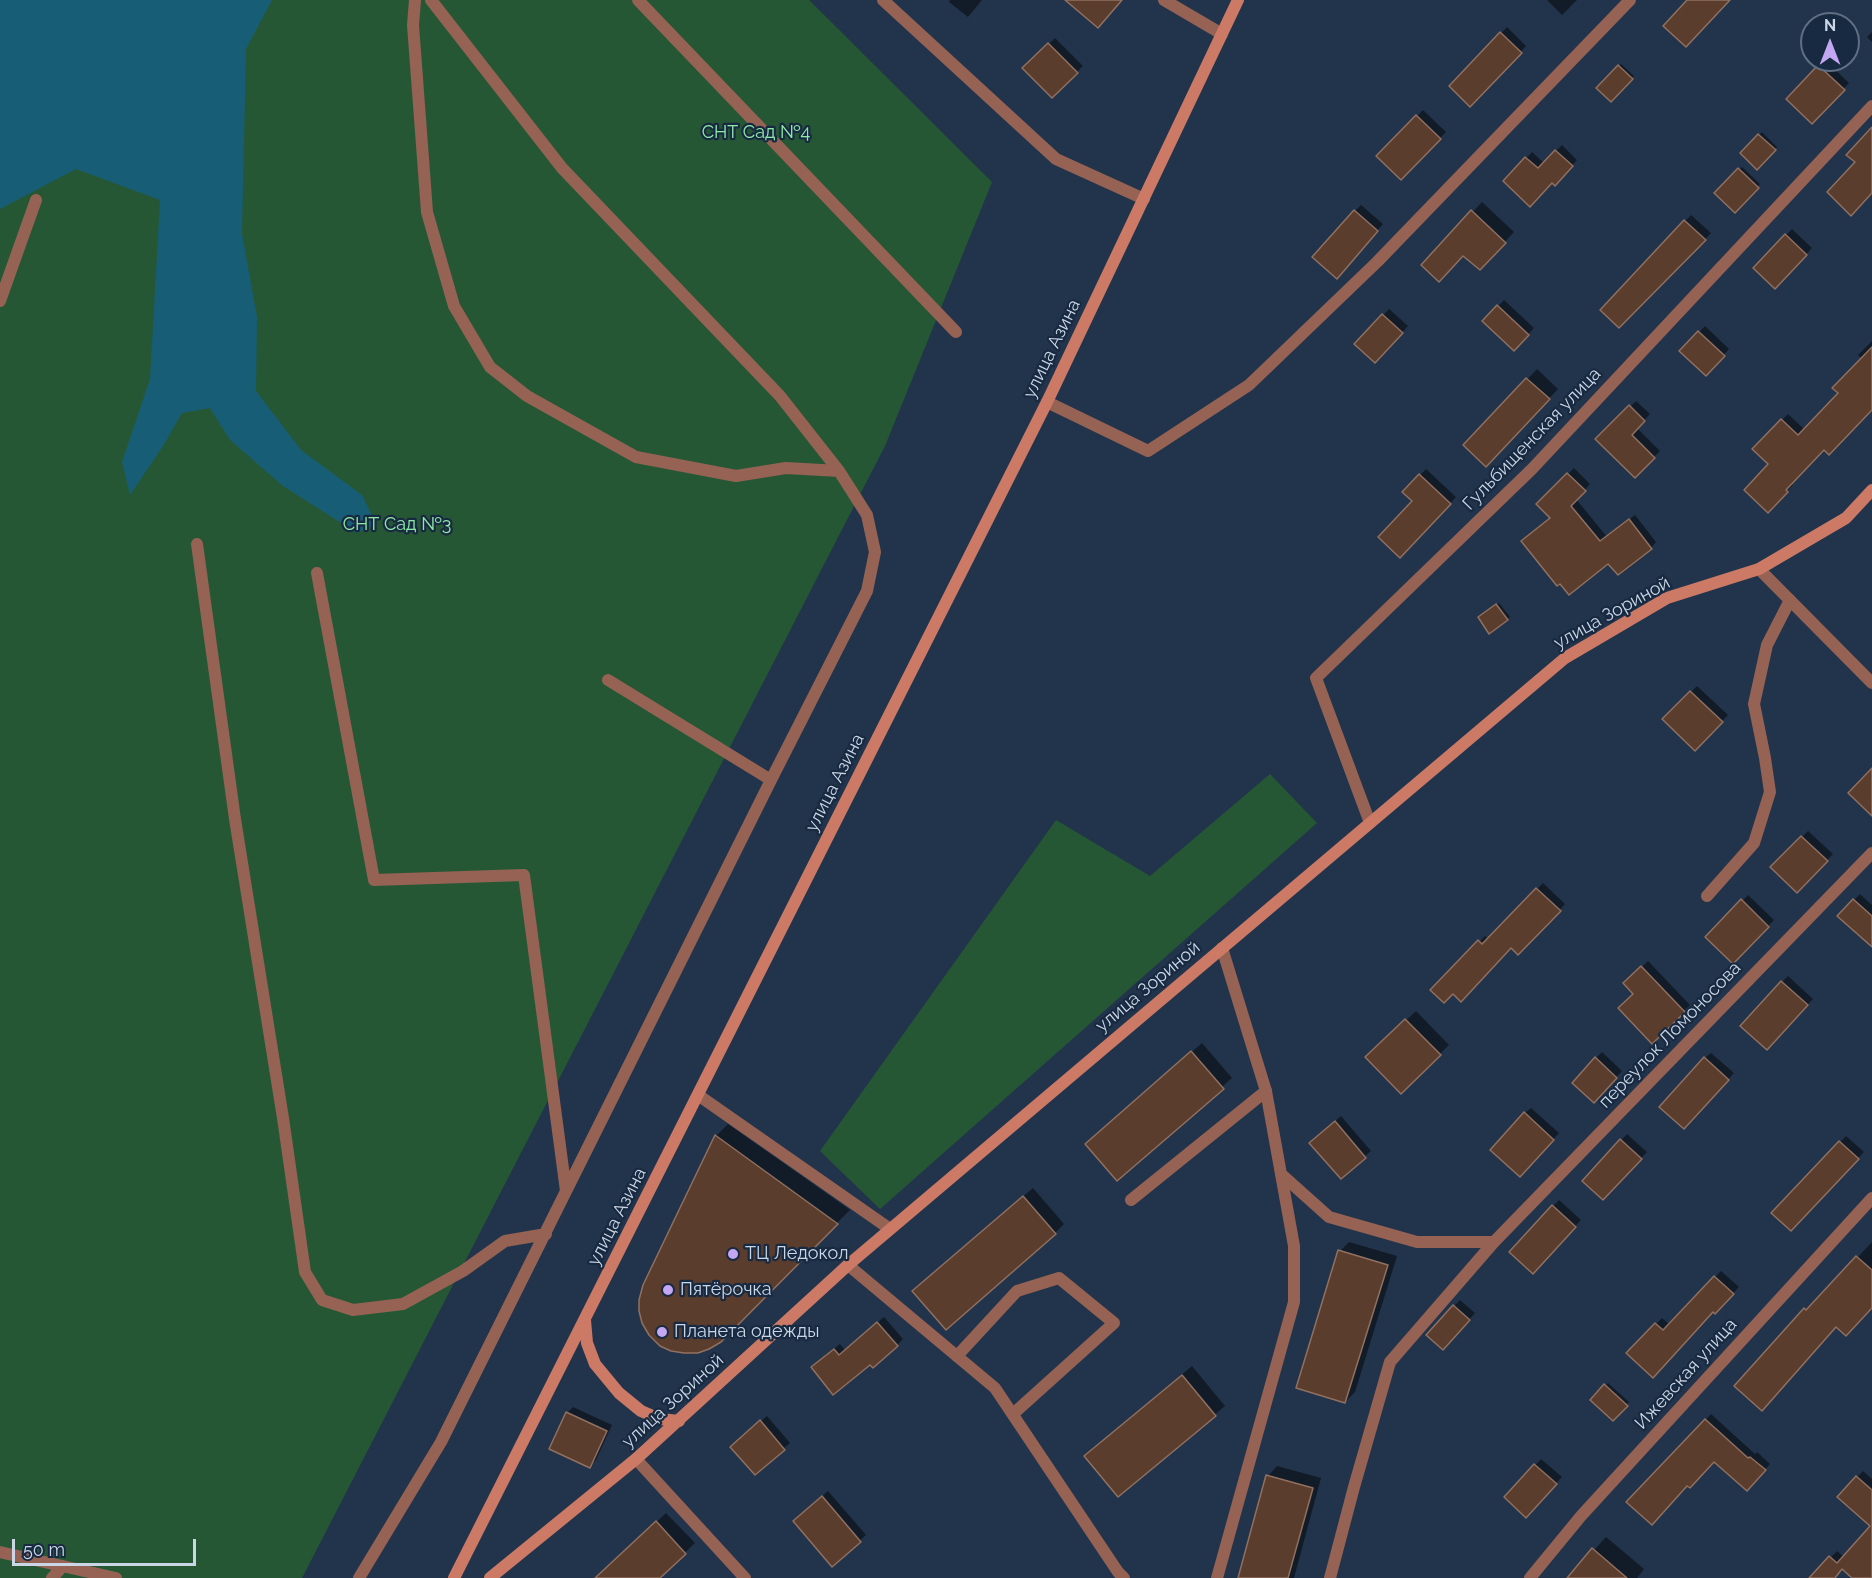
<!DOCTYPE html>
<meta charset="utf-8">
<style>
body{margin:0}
#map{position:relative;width:1872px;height:1578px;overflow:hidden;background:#22344b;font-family:Raleway,sans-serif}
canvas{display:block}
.north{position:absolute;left:1800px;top:12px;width:60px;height:60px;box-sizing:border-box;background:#182a41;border:2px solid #5f6f83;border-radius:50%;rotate:0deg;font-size:16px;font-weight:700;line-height:24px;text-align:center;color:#cad6e5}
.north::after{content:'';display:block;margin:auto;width:21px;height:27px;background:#c3a7f2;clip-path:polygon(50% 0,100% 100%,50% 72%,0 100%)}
.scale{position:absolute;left:12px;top:1539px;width:184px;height:27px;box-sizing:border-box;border:3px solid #cad6e5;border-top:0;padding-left:8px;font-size:18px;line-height:21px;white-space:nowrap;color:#cad6e5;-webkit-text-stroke:4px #182a41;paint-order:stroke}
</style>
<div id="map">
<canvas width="1872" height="1578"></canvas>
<div class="north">N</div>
<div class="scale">50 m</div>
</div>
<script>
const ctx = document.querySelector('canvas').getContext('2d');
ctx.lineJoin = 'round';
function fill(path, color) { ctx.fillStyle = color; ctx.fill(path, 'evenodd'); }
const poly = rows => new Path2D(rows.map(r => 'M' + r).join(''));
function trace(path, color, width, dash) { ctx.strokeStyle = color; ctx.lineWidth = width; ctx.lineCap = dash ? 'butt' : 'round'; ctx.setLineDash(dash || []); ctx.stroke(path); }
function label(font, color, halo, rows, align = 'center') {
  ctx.font = font + ' Raleway,sans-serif'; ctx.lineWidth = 4.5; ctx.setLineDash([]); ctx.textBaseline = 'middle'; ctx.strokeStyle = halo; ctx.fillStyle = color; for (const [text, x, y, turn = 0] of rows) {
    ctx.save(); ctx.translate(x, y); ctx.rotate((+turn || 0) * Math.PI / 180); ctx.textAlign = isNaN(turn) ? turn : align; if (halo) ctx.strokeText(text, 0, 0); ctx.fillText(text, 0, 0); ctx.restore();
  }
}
fill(poly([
 [0,0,809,0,992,182,885,446,302,1578,0,1578],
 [1270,774,1317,823,880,1209,820,1151,1056,820,1150,876]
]), '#265735');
fill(poly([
 [0,0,272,0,246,49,242,234,257,317,256,391,301,450,362,495,376,524,357,533,283,486,230,440,210,408,182,413,163,446,130,495,122,462,150,379,160,200,76,169,0,209]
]), '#185d76');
fill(poly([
 [950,0,982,0,968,17,949,2],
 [1547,0,1577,0,1562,15],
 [1507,27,1526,46,1470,105,1451,86],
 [1872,32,1872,42,1867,37],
 [1055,38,1083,66,1052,96,1024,68],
 [1825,60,1849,83,1812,122,1788,99],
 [1621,64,1634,76,1611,100,1599,88],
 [1423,110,1446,132,1401,178,1378,156],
 [1762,132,1777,147,1757,168,1742,153],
 [1562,145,1577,160,1555,184,1552,181,1505,181,1532,152,1544,163],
 [1742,167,1760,184,1735,211,1716,193],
 [1482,202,1514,232,1480,268,1464,254,1423,265],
 [1361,205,1383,224,1343,271,1355,211],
 [1691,215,1711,233,1619,326,1602,310],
 [1792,229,1812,248,1775,287,1755,268],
 [1504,300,1534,328,1514,349,1484,321],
 [1389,309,1408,326,1375,361,1357,344],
 [1705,326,1729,349,1706,374,1681,351],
 [1872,341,1872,408,1824,448,1790,483,1793,485,1768,511,1770,464,1754,449,1788,414,1805,430,1840,393,1862,359,1858,355],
 [1537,369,1558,389,1495,455,1465,445],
 [1636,401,1650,414,1637,428,1660,451,1635,476,1598,439],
 [1574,468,1590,484,1576,499,1607,537,1635,515,1656,542,1651,548,1609,562,1523,541,1551,517,1538,504],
 [1426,469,1456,497,1400,556,1414,501,1404,492],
 [1499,603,1510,617,1507,619,1482,615],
 [1697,686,1728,715,1695,749,1664,719],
 [1808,831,1833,854,1797,891,1772,867],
 [1543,883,1565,904,1518,953,1512,946,1453,992,1432,990,1485,936,1489,939],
 [1860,894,1872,905,1872,932,1839,916],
 [1748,895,1774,920,1733,962,1707,937],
 [1648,961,1690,1005,1652,1041,1635,994,1625,983],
 [1788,976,1813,999,1773,1042,1742,1025],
 [1416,1011,1449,1045,1401,1092,1367,1057],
 [1202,1043,1232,1078,1117,1179,1096,1135],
 [1602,1052,1622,1071,1594,1101,1596,1058],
 [1711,1053,1734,1073,1690,1121,1705,1058],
 [1531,1108,1559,1133,1526,1169,1525,1113],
 [1341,1116,1371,1151,1341,1177,1317,1137],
 [728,1124,850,1210,720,1340,716,1136],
 [1627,1134,1647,1152,1609,1192,1584,1181],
 [1846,1136,1864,1152,1791,1229,1773,1213],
 [1033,1188,1064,1224,1055,1233,924,1281],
 [1559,1200,1581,1220,1539,1266,1553,1206],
 [1349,1242,1397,1256,1355,1392,1345,1402,1340,1251],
 [1872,1242,1872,1306,1736,1386,1806,1309,1812,1303,1814,1304],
 [1721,1271,1739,1287,1715,1312,1713,1310,1628,1353,1662,1318,1670,1325],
 [1460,1300,1475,1313,1449,1342,1428,1334],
 [884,1317,903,1339,897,1345,870,1363,819,1361,840,1344,845,1350],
 [1192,1366,1225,1406,1119,1495,1095,1447],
 [1608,1383,1629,1402,1613,1419,1592,1400],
 [573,1407,612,1425,596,1460,590,1466,567,1413],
 [1711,1414,1755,1454,1757,1452,1770,1464,1747,1489,1715,1460,1687,1484,1629,1501],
 [767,1416,790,1443,755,1473,738,1441],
 [1541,1459,1562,1477,1526,1515,1506,1497],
 [1277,1466,1321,1478,1294,1578,1239,1578,1268,1476],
 [1863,1471,1872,1479,1872,1526,1839,1497],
 [828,1491,866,1535,833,1564,801,1515],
 [666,1513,695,1543,658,1578,608,1578,613,1563],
 [1872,1526,1872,1574,1868,1578,1854,1578,1842,1568,1833,1578,1826,1578,1818,1571,1837,1551,1844,1557],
 [1606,1537,1644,1569,1637,1578,1569,1578]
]), '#0007');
const building = poly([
 [1065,0,1122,0,1098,28,1065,0],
 [1687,0,1730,0,1686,47,1663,26,1687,0],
 [1500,32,1522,53,1470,107,1449,86,1500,32],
 [1048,43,1078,73,1052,98,1022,68,1048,43],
 [1618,65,1633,79,1611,102,1596,88,1618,65],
 [1818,65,1845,90,1812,124,1786,99,1818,65],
 [1416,115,1441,139,1401,180,1376,156,1416,115],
 [1872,127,1872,193,1851,216,1827,192,1855,162,1846,155,1872,127],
 [1758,134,1776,150,1757,170,1740,153,1758,134],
 [1555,150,1573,166,1555,186,1552,183,1530,207,1503,181,1525,157,1538,168,1555,150],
 [1738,168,1759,188,1735,213,1714,193,1738,168],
 [1354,210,1378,231,1337,279,1312,257,1354,210],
 [1471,210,1506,243,1480,270,1463,256,1439,282,1421,265,1471,210],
 [1684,220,1706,240,1619,328,1600,310,1684,220],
 [1785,234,1807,255,1775,289,1753,268,1785,234],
 [1497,305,1529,335,1514,351,1482,321,1497,305],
 [1382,314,1403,333,1375,363,1354,344,1382,314],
 [1698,331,1725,356,1706,376,1679,351,1698,331],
 [1872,347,1872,410,1829,455,1824,450,1786,490,1788,492,1768,513,1744,490,1768,464,1752,449,1781,419,1798,435,1838,393,1832,388,1872,347],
 [1526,378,1550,399,1486,467,1463,445,1526,378],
 [1629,405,1645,421,1632,435,1655,458,1635,478,1595,439,1629,405],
 [1567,473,1586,491,1571,506,1600,541,1629,519,1652,549,1618,575,1608,564,1569,595,1560,584,1557,586,1521,541,1550,518,1536,504,1567,473],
 [1419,474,1451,504,1400,558,1378,537,1412,501,1402,492,1419,474],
 [1496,604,1508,620,1489,634,1478,617,1496,604],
 [1690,691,1723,722,1695,751,1662,719,1690,691],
 [1872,768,1872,816,1848,793,1872,768],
 [1801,836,1828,861,1797,893,1770,867,1801,836],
 [1536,888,1561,911,1518,955,1511,948,1461,1002,1453,994,1444,1003,1430,990,1478,940,1482,944,1536,888],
 [1741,899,1769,927,1733,964,1705,937,1741,899],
 [1853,899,1872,916,1872,947,1837,916,1853,899],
 [1641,966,1685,1012,1652,1044,1618,1008,1633,994,1623,983,1641,966],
 [1781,981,1808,1005,1767,1050,1740,1026,1781,981],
 [1405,1019,1441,1055,1401,1094,1365,1057,1405,1019],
 [1191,1051,1224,1089,1117,1181,1085,1144,1191,1051],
 [1595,1057,1617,1078,1594,1103,1572,1083,1595,1057],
 [1704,1057,1729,1080,1684,1129,1659,1107,1704,1057],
 [1524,1112,1554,1140,1520,1177,1490,1150,1524,1112],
 [1335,1121,1366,1158,1341,1179,1309,1143,1335,1121],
 [715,1135,838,1224,721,1342,709,1349,698,1353,684,1353,671,1351,660,1346,649,1335,642,1323,639,1311,639,1300,643,1285,715,1135],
 [1620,1139,1642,1159,1603,1200,1582,1181,1620,1139],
 [1839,1141,1859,1159,1791,1231,1771,1213,1839,1141],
 [1023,1196,1056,1234,946,1330,912,1291,1023,1196],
 [1552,1205,1576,1227,1533,1274,1509,1252,1552,1205],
 [1338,1250,1388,1265,1345,1403,1296,1388,1338,1250],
 [1856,1256,1872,1270,1872,1308,1846,1336,1836,1327,1762,1411,1734,1386,1804,1308,1806,1310,1856,1256],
 [1714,1276,1734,1294,1715,1314,1713,1312,1653,1378,1626,1353,1655,1323,1663,1330,1714,1276],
 [1453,1305,1470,1320,1443,1350,1426,1335,1453,1305],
 [877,1322,898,1346,873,1368,870,1365,833,1395,811,1367,834,1349,839,1355,877,1322],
 [1182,1375,1216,1416,1118,1497,1084,1456,1182,1375],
 [1604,1384,1628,1406,1613,1421,1590,1400,1604,1384],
 [566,1412,607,1431,590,1468,549,1449,566,1412],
 [1705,1419,1748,1458,1750,1457,1766,1470,1747,1491,1714,1462,1690,1488,1687,1486,1652,1525,1626,1502,1705,1419],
 [760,1420,785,1450,755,1475,730,1447,760,1420],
 [1534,1464,1557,1484,1526,1518,1504,1497,1534,1464],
 [1266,1475,1313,1488,1288,1578,1238,1578,1266,1475],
 [1856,1476,1872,1490,1872,1578,1852,1578,1842,1569,1835,1578,1809,1578,1829,1556,1837,1563,1870,1526,1837,1497,1856,1476],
 [822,1496,861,1542,832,1567,793,1521,822,1496],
 [656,1521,686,1554,660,1578,595,1578,656,1521],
 [1592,1548,1627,1578,1567,1578,1592,1548]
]);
fill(building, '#5a3d2d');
trace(building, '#917060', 1.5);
trace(poly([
 [415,0,413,25,427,212,454,306,490,367,527,396,636,457,736,476,786,468,839,471],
 [431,0,562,168,780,396,839,471,867,515,875,552,867,591,771,780],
 [638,0,956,332],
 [0,301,36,200],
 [197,544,235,819,283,1118,305,1272,322,1300,353,1310,403,1304,463,1271,505,1241,546,1234],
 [317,573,374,880,524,875,566,1191],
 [1707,896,1754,843,1770,792,1765,758,1754,704,1767,645,1790,600],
 [698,1095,890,1229],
 [1131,1200,1266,1091],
 [957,1356,1017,1291,1059,1278,1114,1323,1013,1414],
 [0,1552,116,1578],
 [52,1578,63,1566],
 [359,1578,441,1442,771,780,608,680],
 [1217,1578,1294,1302,1294,1246,1281,1174],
 [1330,1578,1354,1487,1390,1362,1494,1242]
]), '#956254', 12);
trace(poly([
 [883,0,1056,159,1144,199],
 [1164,0,1222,34],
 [1047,402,1148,451,1249,385,1377,262,1630,0],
 [1759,569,1872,683],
 [1370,823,1316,678,1532,469,1872,106],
 [1222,948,1266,1091,1281,1174,1329,1217,1417,1242,1494,1242,1872,853],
 [848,1265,995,1388,1118,1572,1124,1578],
 [636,1459,745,1578],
 [1530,1578,1581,1516,1872,1198]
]), '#956254', 12);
trace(poly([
 [585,1320,587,1343,595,1364,619,1393,641,1411,660,1419,679,1421],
 [454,1578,1047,402,1238,0],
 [490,1578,636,1459,848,1265,1565,658,1667,598,1759,569,1846,518,1872,490]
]), '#cc7a65', 12);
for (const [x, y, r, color] of [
 [733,1254,6,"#c3a7f2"],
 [668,1290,6,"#c3a7f2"],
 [662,1332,6,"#c3a7f2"]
]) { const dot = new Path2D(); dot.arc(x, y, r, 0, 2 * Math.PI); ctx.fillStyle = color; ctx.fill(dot); trace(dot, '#182a41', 2); }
label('18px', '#8fe9a6', '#182a41', [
 ["СНТ Сад №4",756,133],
 ["СНТ Сад №3",397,525]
]);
label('18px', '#cad6e5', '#182a41', [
 ["улица Азина",1052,349,-64],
 ["Гульбищенская улица",1532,439,-46],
 ["улица Зориной",1612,613,-29],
 ["улица Азина",835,783,-63],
 ["улица Зориной",1148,987,-40],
 ["переулок Ломоносова",1670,1035,-46],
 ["улица Азина",617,1217,-63],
 ["Ижевская улица",1686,1374,-48],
 ["улица Зориной",673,1401,-42]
]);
label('18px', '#cad6e5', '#182a41', [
 ["ТЦ Ледокол",745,1254],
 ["Пятёрочка",680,1290],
 ["Планета одежды",674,1332]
], 'left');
</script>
